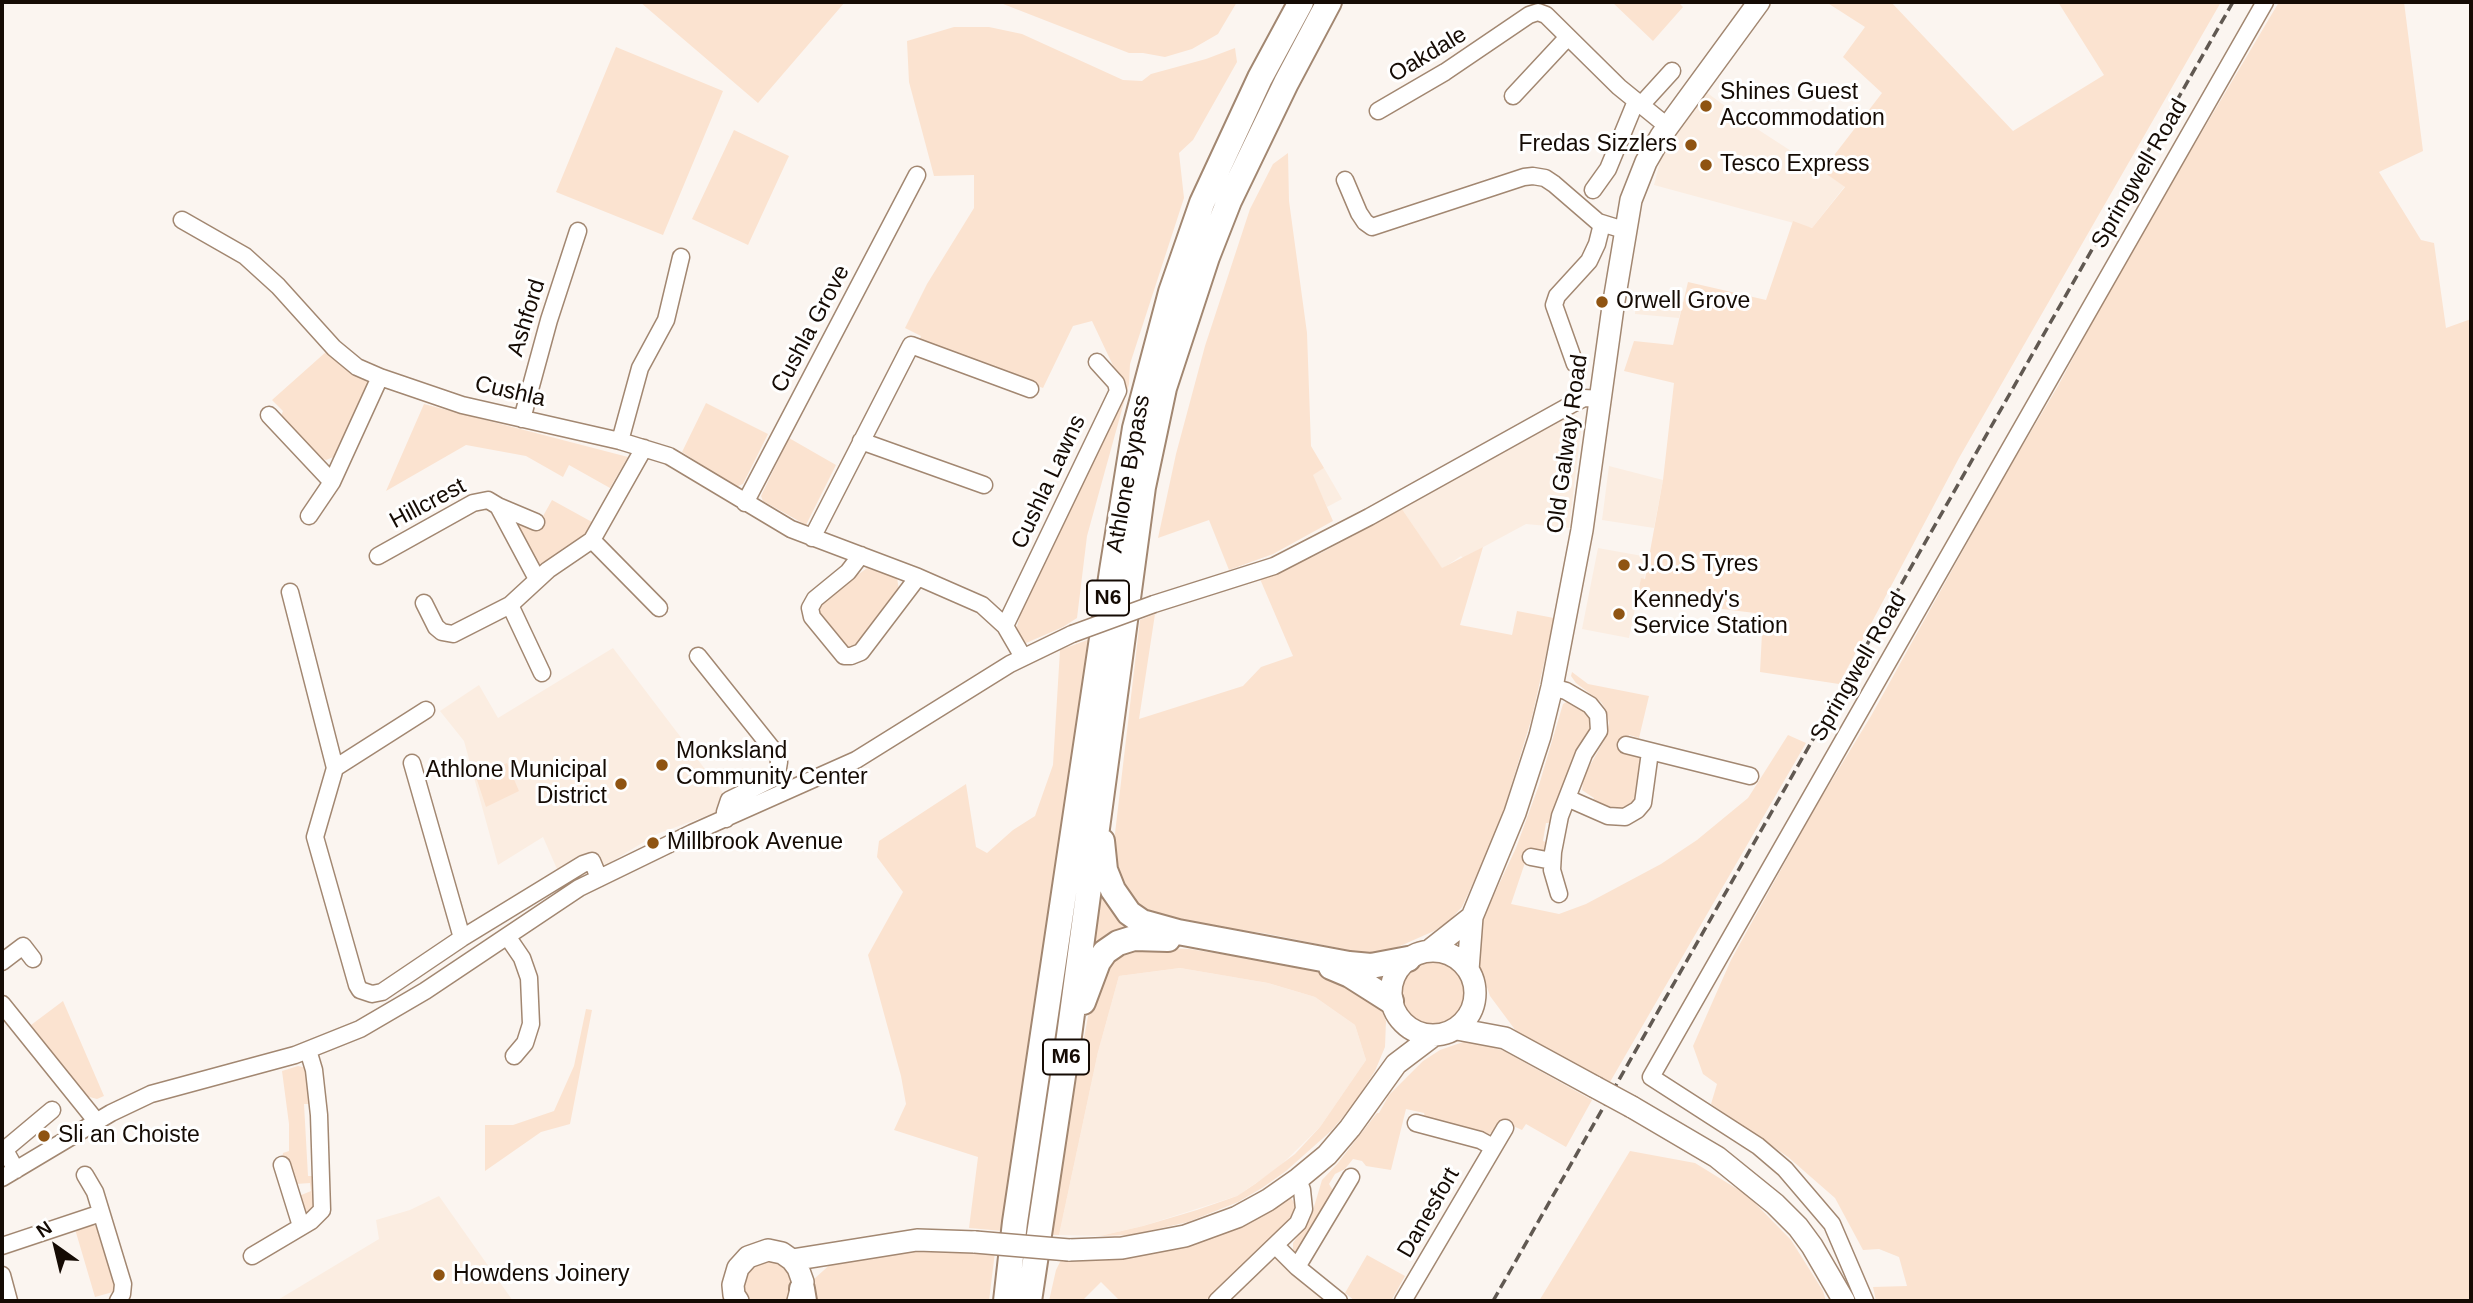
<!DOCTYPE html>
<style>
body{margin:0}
#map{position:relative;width:2473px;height:1303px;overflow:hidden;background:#fbf5f0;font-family:Arial,sans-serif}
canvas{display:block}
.frame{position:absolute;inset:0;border:4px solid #150b04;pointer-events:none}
.north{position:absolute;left:21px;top:1212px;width:70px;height:70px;-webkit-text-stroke:5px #fff;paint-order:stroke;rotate:326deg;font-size:19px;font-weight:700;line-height:28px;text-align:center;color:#150b04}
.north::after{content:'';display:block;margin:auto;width:24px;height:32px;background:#150b04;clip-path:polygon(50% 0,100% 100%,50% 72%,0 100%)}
</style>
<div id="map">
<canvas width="2473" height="1303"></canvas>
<div class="frame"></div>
<div class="north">N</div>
</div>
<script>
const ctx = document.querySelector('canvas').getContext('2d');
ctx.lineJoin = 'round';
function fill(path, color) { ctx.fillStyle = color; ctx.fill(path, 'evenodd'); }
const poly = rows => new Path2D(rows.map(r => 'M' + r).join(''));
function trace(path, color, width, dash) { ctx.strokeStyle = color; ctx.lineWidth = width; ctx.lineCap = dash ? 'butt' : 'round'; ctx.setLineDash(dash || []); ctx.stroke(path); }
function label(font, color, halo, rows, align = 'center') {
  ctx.font = font + ' Arial,sans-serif'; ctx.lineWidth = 6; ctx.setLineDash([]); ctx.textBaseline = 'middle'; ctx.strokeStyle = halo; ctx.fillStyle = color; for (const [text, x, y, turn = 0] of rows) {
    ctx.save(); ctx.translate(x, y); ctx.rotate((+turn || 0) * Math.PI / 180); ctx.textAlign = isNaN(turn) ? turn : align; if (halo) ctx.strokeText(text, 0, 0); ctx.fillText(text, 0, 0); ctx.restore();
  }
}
fill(poly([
 [1706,92,1748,123,1845,186,1812,228,1654,185,1661,158,1672,136],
 [1636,294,1662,295,1683,302,1679,318,1635,314],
 [1568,414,1574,414,1578,417,1581,431,1569,528,1526,524,1463,558,1461,556,1442,569,1402,509],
 [1609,466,1663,480,1654,528,1602,520],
 [1324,468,1342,499,1327,507,1312,475],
 [1598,548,1648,557,1644,579,1641,579,1629,638,1582,629],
 [613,648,733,806,657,834,576,883,557,869,543,837,498,865,464,741,440,711,479,685,498,718],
 [1180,968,1268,983,1315,997,1355,1025,1366,1060,1320,1127,1278,1168,1237,1196,1143,1226,1100,1236,1059,1235,1098,1052,1119,976],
 [439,1196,513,1301,276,1301,379,1239,376,1220,410,1210],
 [1276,1256,1329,1301,1238,1301,1233,1296]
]), '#fbede1');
fill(poly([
 [640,2,845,2,758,103],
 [998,2,1237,2,1218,34,1192,49,1165,57,1143,53,1129,53],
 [1612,2,1678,2,1683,7,1653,41],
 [1826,2,1891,2,2013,131,2104,75,2058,2,2221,2,1959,458,1839,684,1760,672,1763,614,1706,607,1638,593,1641,578,1645,579,1663,480,1674,383,1624,371,1634,341,1673,345,1688,282,1766,300,1793,221,1812,228,1845,187,1822,171,1882,93,1843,57,1865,27],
 [2279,2,2404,2,2423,151,2379,172,2421,240,2434,243,2446,328,2471,319,2471,1301,1876,1301,1873,1287,1907,1286,1899,1257,1879,1249,1863,1250,1835,1198,1788,1157,1711,1104,1717,1084,1703,1074,1693,1046,1731,960,1815,808,1871,716,2001,482,2058,386,2123,265],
 [954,27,989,27,1022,34,1123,80,1142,81,1151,74,1206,59,1235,48,1237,62,1193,140,1179,153,1184,198,1130,364,1129,384,1087,536,1077,618,1063,627,1026,643,1016,630,1021,612,1018,610,1126,393,1092,321,1073,326,1043,388,918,344,921,336,905,328,927,284,974,208,974,175,934,176,909,82,907,41],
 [616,47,723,91,663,235,556,192],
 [734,130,789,156,748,245,692,219],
 [1288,153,1289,201,1307,333,1311,446,1324,468,1313,475,1333,521,1273,554,1229,570,1209,520,1158,538,1176,454,1205,346,1250,209,1273,164],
 [327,351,368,381,368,386,336,456,326,460,316,457,282,422,281,416,283,411,272,400],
 [706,403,768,434,743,484,736,487,682,452],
 [424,404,628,457,610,488,569,465,563,477,526,456,466,445,386,491],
 [789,438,836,465,806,525,763,501,761,496],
 [552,500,592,522,584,541,538,565,517,527,524,522,538,525],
 [1402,509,1442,568,1483,547,1460,625,1512,635,1517,611,1554,618,1532,717,1498,829,1462,907,1449,921,1434,931,1382,954,1363,953,1263,933,1167,922,1150,917,1121,892,1112,859,1140,620,1155,614,1139,719,1243,686,1261,667,1293,656,1260,579,1321,553],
 [867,568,897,578,899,590,854,649,846,649,817,613,821,602],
 [1090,639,1003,1231,969,1228,978,1157,894,1130,906,1104,901,1076,868,955,903,892,877,857,879,841,966,784,976,847,987,853,1013,830,1035,816,1053,765,1060,650],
 [1572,672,1588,684,1649,696,1639,738,1629,735,1625,748,1639,754,1643,763,1635,802,1623,810,1616,810,1592,802,1594,798,1582,790,1584,776,1605,739,1609,723,1606,710,1601,702,1576,683,1571,676],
 [1568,701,1585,710,1591,719,1592,727,1554,823,1546,823,1543,841,1551,844,1549,849,1544,853,1529,851,1511,904,1559,914,1586,904,1661,864,1697,840,1748,798,1788,735,1806,743,1610,1082,1599,1076,1597,1080,1537,1046,1516,1031,1490,996,1479,964,1479,932,1484,916,1516,848,1539,785,1563,704],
 [507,763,519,791,486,807,476,777],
 [1094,874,1147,932,1092,953],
 [1141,947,1189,949,1329,971,1380,1007,1386,1021,1385,1047,1375,1071,1353,1105,1331,1131,1286,1171,1262,1188,1238,1202,1188,1222,1131,1235,1100,1236,1143,1226,1197,1210,1237,1196,1255,1184,1295,1154,1320,1127,1366,1060,1355,1025,1315,997,1268,983,1180,968,1119,976,1098,1052,1059,1235,1048,1235,1095,978,1110,957],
 '1395 992a37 37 0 1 1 74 0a37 37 0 1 1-74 0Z',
 [63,1001,104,1096,97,1099,86,1096,31,1025],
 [586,1009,592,1010,570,1124,541,1132,485,1171,485,1125,513,1125,554,1111,574,1066],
 [1466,1041,1475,1041,1504,1051,1592,1100,1566,1147,1526,1124,1522,1130,1500,1120,1493,1132,1487,1135,1430,1121,1425,1117,1424,1113,1406,1109,1391,1170,1366,1166,1362,1161,1353,1159,1345,1169,1335,1174,1329,1184,1334,1192,1298,1251,1293,1252,1293,1243,1310,1220,1322,1180,1338,1163,1377,1113,1379,1113,1389,1095,1423,1061,1440,1050],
 [298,1066,308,1068,313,1104,304,1104,308,1176,317,1176,318,1207,306,1218,299,1196,311,1191,310,1183,296,1184,282,1160,283,1153,289,1151,289,1124,282,1071],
 [1630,1151,1695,1163,1747,1195,1791,1240,1823,1291,1826,1301,1539,1301],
 [1287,1198,1291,1198,1297,1207,1296,1216,1205,1301,1120,1301,1101,1282,1082,1301,1049,1301,1056,1270,1062,1258],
 [92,1223,100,1231,116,1287,113,1292,95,1297,75,1229,89,1226],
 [906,1246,995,1252,989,1301,810,1301,810,1291,814,1279,833,1262],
 [1367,1255,1405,1276,1391,1301,1355,1301,1345,1293],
 [763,1258,781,1261,793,1275,791,1301,743,1301,741,1275]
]), '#fbe3d0');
const minor = poly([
 [1513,96,1567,38],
 [1641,105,1672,71],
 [1378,111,1445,72,1529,15,1538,12,1546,15,1619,87,1667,126],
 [1345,180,1359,213,1365,222,1372,227,1524,177,1533,176,1545,178,1554,184,1598,222,1624,230],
 [1593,190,1608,169,1636,101],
 [182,220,245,256,278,286,334,348,357,367,380,377,462,405,620,441,669,456,791,529,918,577,982,605,1005,626,1023,657],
 [1575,364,1554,305,1557,296,1589,261,1597,244,1602,224],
 [269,415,332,482],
 [522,419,549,320,578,231],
 [620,441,640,368,666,320,681,257],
 [861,441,984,485],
 [745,503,917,175],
 [498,506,536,522],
 [309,516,332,482,380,377],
 [812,538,911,345,1030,389],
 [592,540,659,608],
 [861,555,848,572,815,599,810,608,812,617,844,656,851,656,861,652,918,577],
 [378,556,473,503,488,500,498,506,537,579],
 [290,592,335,768,315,837,357,985,360,990,372,994,382,992,462,938,583,864,592,861,599,878],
 [424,603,436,627,442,632,453,634,510,605,548,570,592,540,644,448],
 [1154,604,1274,566,1369,517,1574,403,1584,398,1600,399],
 [510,605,542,673],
 [1005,626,1118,391,1116,383,1097,362],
 [698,656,778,756,779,762,777,774,772,779,729,800,725,812,726,819],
 [1552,687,1566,691,1590,705,1598,715,1599,731,1584,754,1560,816,1553,852,1552,870,1559,894],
 [1626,745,1750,776],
 [412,763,462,938],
 [335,768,426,710],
 [1567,798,1608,816,1625,817,1637,810,1643,803,1650,752],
 [1531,857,1552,861],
 [507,936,522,958,529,978,531,1024,525,1043,514,1056],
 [2,962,23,946,33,959],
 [2,1004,97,1122],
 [1416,1123,1480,1140,1493,1147],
 [282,1165,301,1226],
 [16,1170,6,1152,9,1146,52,1110],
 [85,1175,95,1192,123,1284,122,1294,118,1301],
 [2,1178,111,1113,151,1094,295,1055,360,1029,425,991,579,888,692,833,856,760,1010,664,1072,634],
 [2,1246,101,1213],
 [1276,1246,1297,1267,1339,1301],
 [252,1256,311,1221,322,1210,319,1115,314,1070,308,1050],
 [1297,1267,1351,1177],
 [2,1275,9,1301],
 [1217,1301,1298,1223,1304,1209,1302,1190,1298,1179],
 [1403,1301,1505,1128],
 [1865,1301,1832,1224,1785,1169,1758,1146,1651,1077,2265,2]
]);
const major = poly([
 '1391 993a42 42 0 1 1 84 0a42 42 0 1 1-84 0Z',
 [1429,951,1472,917],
 [1468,970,1472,917,1515,813,1540,736,1552,687,1582,530,1613,307,1631,200,1646,162,1661,136,1759,2],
 [1457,1029,1505,1038,1595,1087],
 [1632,1107,1717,1157,1775,1204,1798,1227,1812,1246,1844,1301],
 [1069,1250,1122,1248,1185,1236,1237,1217,1268,1200,1298,1179,1327,1155,1350,1128,1396,1064,1433,1036],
 [792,1260,917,1240,975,1242],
 [738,1301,734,1295,733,1285,738,1268,748,1257,768,1250,782,1253,792,1260,798,1268,803,1282,798,1301]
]);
const highway = poly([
 [1102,841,1105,870,1113,890,1129,913,1142,922,1178,932,1349,964,1371,966,1408,959],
 [1331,967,1350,975,1391,1001],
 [1083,1002,1098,962,1105,952,1118,943,1134,938,1168,939],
 [802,1289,804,1301],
 [1006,1301,1015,1222,1112,571,1135,428,1171,292,1202,203,1260,78,1301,2],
 [1029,1301,1069,1036,1143,487,1164,388,1207,257,1229,201,1286,83,1329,2]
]);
trace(minor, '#a28771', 19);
trace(major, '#a28771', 24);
trace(highway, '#a28771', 28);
trace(minor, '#fff', 16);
trace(major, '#fff', 21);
trace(highway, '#fff', 24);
trace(poly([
 [1493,1301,2233,2]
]), '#615952', 3.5, [10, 5]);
const minorBridge = poly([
 [1072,634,1154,604]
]);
const majorBridge = poly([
 [1595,1087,1632,1107],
 [975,1242,1069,1250]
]);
trace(minorBridge, '#a28771', 19, []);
trace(majorBridge, '#a28771', 24, []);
trace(minorBridge, '#fff', 16);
trace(majorBridge, '#fff', 21);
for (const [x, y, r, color] of [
 [1706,106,7,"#8f5412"],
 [1691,145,7,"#8f5412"],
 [1706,165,7,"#8f5412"],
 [1602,302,7,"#8f5412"],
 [1624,565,7,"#8f5412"],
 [1619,614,7,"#8f5412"],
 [662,765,7,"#8f5412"],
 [621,784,7,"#8f5412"],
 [653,843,7,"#8f5412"],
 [44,1136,7,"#8f5412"],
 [439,1275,7,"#8f5412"]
]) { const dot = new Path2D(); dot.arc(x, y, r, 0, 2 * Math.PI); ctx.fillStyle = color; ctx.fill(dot); trace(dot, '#fff', 2.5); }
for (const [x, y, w] of [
 [1108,598,42],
 [1066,1057,46]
]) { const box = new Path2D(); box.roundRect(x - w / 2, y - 17.5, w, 35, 5); ctx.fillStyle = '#fff'; ctx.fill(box); trace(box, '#150b04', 2); }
label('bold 21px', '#150b04', null, [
 ["N6",1108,598],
 ["M6",1066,1057]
]);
label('23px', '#150b04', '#fff', [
 ["Oakdale",1428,55,-31],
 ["Springwell Road",2140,174,-60],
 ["Ashford",527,318,-73],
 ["Cushla Grove",811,329,-62],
 ["Cushla",510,392,13],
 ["Old Galway Road",1568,444,-82],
 ["Athlone Bypass",1129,474,-80],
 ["Cushla Lawns",1049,482,-65],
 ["Hillcrest",428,504,-28],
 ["Springwell Road",1859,667,-60],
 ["Danesfort",1429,1213,-60]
]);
label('23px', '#150b04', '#fff', [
 ["Shines Guest",1720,93],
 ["Accommodation",1720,119],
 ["Fredas Sizzlers",1677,145,"right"],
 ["Tesco Express",1720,165],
 ["Orwell Grove",1616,302],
 ["J.O.S Tyres",1638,565],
 ["Kennedy's",1633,601],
 ["Service Station",1633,627],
 ["Monksland",676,752],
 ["Community Center",676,778],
 ["Athlone Municipal",607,771,"right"],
 ["District",607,797,"right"],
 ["Millbrook Avenue",667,843],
 ["Sli an Choiste",58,1136],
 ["Howdens Joinery",453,1275]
], 'left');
</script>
